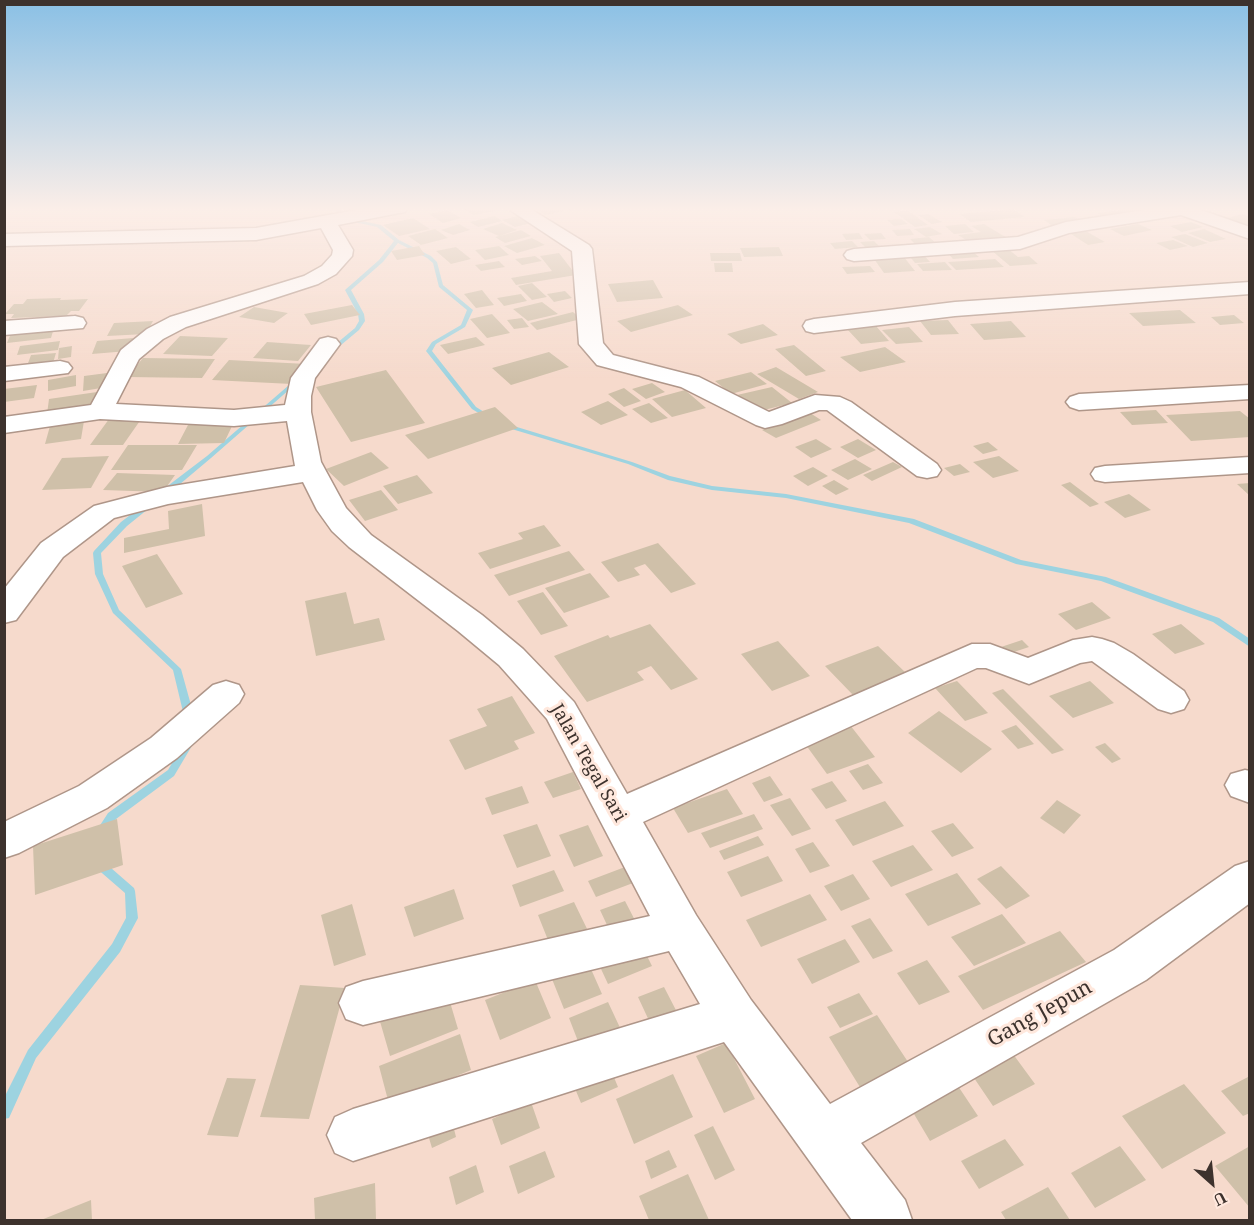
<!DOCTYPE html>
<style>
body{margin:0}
#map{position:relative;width:1254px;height:1225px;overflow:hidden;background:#f6dacc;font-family:"Noto Serif",serif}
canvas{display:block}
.frame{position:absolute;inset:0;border:6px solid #3d322d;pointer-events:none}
.north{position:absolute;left:1182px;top:1153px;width:60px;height:60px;-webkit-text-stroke:4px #ffe8dd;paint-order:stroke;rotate:153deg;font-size:16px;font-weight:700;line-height:24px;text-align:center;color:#3d322d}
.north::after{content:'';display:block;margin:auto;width:21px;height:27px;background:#3d322d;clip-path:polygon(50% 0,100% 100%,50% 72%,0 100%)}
</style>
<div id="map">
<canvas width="1254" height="1225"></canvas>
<div class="frame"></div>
<div class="north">U</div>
</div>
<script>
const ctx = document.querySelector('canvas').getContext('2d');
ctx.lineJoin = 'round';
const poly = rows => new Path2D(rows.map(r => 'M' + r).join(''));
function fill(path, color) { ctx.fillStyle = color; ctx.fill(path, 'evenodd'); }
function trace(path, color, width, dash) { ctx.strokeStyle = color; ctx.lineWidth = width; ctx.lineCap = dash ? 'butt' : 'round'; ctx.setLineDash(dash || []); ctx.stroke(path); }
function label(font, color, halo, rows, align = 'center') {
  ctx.font = font + ' "Noto Serif",serif'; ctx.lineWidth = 6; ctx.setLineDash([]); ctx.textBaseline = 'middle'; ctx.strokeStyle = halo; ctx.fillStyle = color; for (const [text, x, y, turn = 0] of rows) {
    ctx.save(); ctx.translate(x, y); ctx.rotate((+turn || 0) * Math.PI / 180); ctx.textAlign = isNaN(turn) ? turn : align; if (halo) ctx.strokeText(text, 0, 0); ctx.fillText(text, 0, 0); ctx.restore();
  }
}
fill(poly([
 [330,208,336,208,357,220,381,225,399,240,431,256,437,262,443,285,473,310,465,327,436,344,432,351,476,407,489,415,489,417,485,417,472,409,426,351,432,342,461,325,467,310,439,287,433,263,427,258,398,243,383,262,351,290,364,314,365,321,359,330,335,350,331,350,331,348,355,328,359,321,358,314,345,290,379,260,394,241,377,227,354,222,330,208],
 [296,379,299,381,298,382,211,458,167,495,161,495,160,493,161,491,207,456,296,379],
 [507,424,632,462,670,476,712,486,786,494,914,519,1021,560,1106,577,1219,618,1250,639,1250,647,1213,622,1101,581,1016,564,909,523,786,498,712,490,668,480,628,464,505,427,504,426,507,424],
 [146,503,149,503,153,505,127,526,101,553,103,574,119,610,181,669,194,716,192,718,189,719,186,718,184,716,173,670,113,613,95,574,93,553,94,551,121,522,146,503],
 [188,740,191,741,193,744,174,776,116,819,106,833,102,834,98,833,97,830,108,813,168,770,185,741,188,740],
 [99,860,103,861,134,888,135,891,138,918,120,952,36,1058,9,1118,4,1119,4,1098,28,1050,112,944,126,918,125,893,95,867,94,864,95,861,99,860]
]), '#9dd3e0');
fill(poly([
 [463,208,493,208,496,211,473,215],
 [536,208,572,208,572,209,545,215],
 [1134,208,1146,208,1155,213,1107,219,1097,213],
 [1013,209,1025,217,971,222,959,214],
 [447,210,461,218,443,223,429,214],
 [907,210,928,225,915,227,894,212],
 [928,214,942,222,932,224,918,215],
 [1243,214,1250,217,1250,224,1245,225,1227,218],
 [521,215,535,222,515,227,502,220],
 [495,216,502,221,478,227,470,222],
 [1075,217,1085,223,1054,227,1044,220],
 [413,218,430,229,399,236,383,225],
 [901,219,908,224,894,226,887,220],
 [1191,222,1203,227,1182,232,1170,226],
 [502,223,517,230,500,236,521,230,531,236,505,243,495,237,499,236,483,229],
 [459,224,470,230,453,235,441,230],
 [965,224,974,232,954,234,945,226],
 [984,224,1007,238,971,243,958,235,981,232,971,226],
 [1138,224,1152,230,1124,236,1110,229],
 [930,227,942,234,926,237,914,229],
 [435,229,448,238,421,245,408,236],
 [910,229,914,235,897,236,892,230],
 [1204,229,1226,239,1210,242,1188,233],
 [1084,230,1105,242,1088,245,1068,232],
 [859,233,863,239,846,240,842,234],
 [881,233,886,239,870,240,864,234],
 [1185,234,1208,243,1193,247,1171,237],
 [929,237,937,244,916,245,910,239],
 [532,238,545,245,517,253,504,246],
 [1173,240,1188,246,1170,250,1156,243],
 [852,241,858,247,835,249,830,243],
 [874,241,882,249,868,250,860,242],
 [419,246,425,255,397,260,391,251],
 [499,246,509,255,485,260,475,250],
 [456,247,471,259,451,264,436,251],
 [779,247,783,256,744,257,740,248],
 [1008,249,1018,257,1029,256,1038,264,1010,266,991,250],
 [971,250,979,257,953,259,946,251],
 [921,252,930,262,915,263,907,253],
 [559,253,576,275,516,285,511,278,552,271,540,256],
 [710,253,740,253,742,261,711,261],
 [535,256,542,261,522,265,515,259],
 [904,257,915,271,884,273,874,259],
 [995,259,1004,267,956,270,948,262],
 [499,261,505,267,481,271,475,265],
 [945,262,952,270,923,271,917,264],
 [714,263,732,263,733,272,715,272],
 [870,266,875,272,847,274,842,267],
 [653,280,663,298,617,302,608,284],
 [532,283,547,297,532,300,518,286],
 [482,290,494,305,476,308,464,294],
 [565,291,572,298,554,302,547,294],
 [521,294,527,301,504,306,497,298],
 [27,299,61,298,60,300,88,299,79,311,71,311,66,316,11,318,14,314,5,314,14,304,23,304],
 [542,302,558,314,528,321,513,309],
 [352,305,360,315,311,325,304,314],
 [678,305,693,315,631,332,617,321],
 [254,307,288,313,274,323,239,317],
 [1180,310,1196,323,1143,326,1129,313],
 [573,312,581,319,537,330,530,323],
 [492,314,510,333,487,338,470,319],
 [1234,315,1244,323,1220,325,1211,317],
 [522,318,529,327,514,329,507,320],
 [948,320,959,334,931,335,920,321],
 [153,321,146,334,107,336,114,323],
 [1011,321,1026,337,984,340,970,324],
 [763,324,778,335,741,344,727,334],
 [876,326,889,341,861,344,847,329],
 [909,327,923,342,896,344,882,330],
 [54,328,51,338,7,343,11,333],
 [180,336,228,338,212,356,163,354],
 [476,337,485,345,448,354,440,345],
 [133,338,128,351,92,354,97,341],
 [60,341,58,350,17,355,20,346],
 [267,342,311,345,298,361,253,358],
 [794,345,826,371,806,376,775,349],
 [72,346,71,357,58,359,59,348],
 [885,347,906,362,860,372,840,357],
 [549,352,569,367,511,385,492,368],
 [56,353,53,363,27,366,31,355],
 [143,358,215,359,202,378,127,377],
 [229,360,307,364,292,384,212,380],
 [776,367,818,392,799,399,757,374],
 [386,370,425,423,351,442,316,387],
 [751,372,767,384,731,394,715,381],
 [107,373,107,387,83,391,84,376],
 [76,375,76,386,48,391,48,380],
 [652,383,665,392,646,399,632,389],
 [37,385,34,398,4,402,4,389],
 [772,387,792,403,756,412,737,395],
 [624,388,641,401,624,407,608,394],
 [685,390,706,408,672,417,652,399],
 [97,392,95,406,47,414,49,399],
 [608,401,628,415,601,425,581,412],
 [649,403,668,418,651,423,632,409],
 [495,407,518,428,428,459,405,435],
 [1156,410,1168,423,1132,425,1120,412],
 [807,411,821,420,776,438,762,430],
 [1240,411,1250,419,1250,437,1191,441,1166,415],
 [112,415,144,415,123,445,90,445],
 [84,421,81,439,45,444,50,426],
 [233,424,224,443,178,444,188,425],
 [816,439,832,449,811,458,795,447],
 [858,439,876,450,858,458,840,447],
 [988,442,998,450,983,454,973,446],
 [128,445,197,445,182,470,111,470],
 [371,452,389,468,344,486,326,469],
 [109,456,91,488,42,490,62,458],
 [999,456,1019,471,993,478,973,462],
 [855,459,872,469,848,480,831,470],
 [893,462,902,467,872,481,863,475],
 [960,464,970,472,954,476,944,468],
 [813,467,828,476,808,486,793,476],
 [117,473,175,475,163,492,103,490],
 [417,475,433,493,398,504,383,486],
 [834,480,849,489,836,495,822,486],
 [1070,482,1099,504,1090,507,1061,485],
 [1250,483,1250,496,1237,484],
 [381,490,398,510,365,521,349,500],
 [1129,494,1151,510,1125,518,1104,502],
 [202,504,205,536,124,553,124,538,169,529,168,511],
 [544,525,561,546,490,569,478,553,523,539,518,533],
 [658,543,696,584,671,593,645,564,634,568,640,575,618,582,601,562],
 [569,551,585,570,509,596,494,575],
 [157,554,183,594,146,608,122,566],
 [590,573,610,597,564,613,545,588],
 [346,592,354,624,379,618,385,640,316,656,305,601],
 [543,592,568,626,541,635,517,601],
 [1092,602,1111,618,1076,630,1058,614],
 [650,624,698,679,671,690,651,666,637,672,644,680,587,702,554,656,608,635,610,638],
 [1181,624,1205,644,1175,654,1152,634],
 [1022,640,1029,647,996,658,989,651],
 [778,641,810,676,772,691,741,654],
 [878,646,906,673,853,695,825,666],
 [957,681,988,713,965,721,935,688],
 [1090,681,1114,703,1073,718,1049,696],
 [1003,689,1064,750,1052,754,992,693],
 [512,696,535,733,514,741,519,749,465,770,449,740,487,726,477,709],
 [939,711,992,749,961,773,908,733],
 [850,725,875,757,827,774,803,741],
 [1016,725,1034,744,1018,749,1001,731],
 [1105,743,1121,759,1112,763,1095,747],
 [868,764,883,783,863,790,849,771],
 [573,772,581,789,553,798,544,782],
 [770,776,783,795,764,802,752,783],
 [832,781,847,801,826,809,811,789],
 [522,786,529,803,492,815,485,798],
 [727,789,743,814,688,833,673,808],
 [790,798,811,829,792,836,770,805],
 [1057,800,1081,815,1064,834,1040,818],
 [885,801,904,826,853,846,835,820],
 [754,814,763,829,710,848,701,833],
 [117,819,123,865,35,895,33,846],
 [953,823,974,848,952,857,931,831],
 [537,824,551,856,517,868,503,835],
 [588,825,603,856,574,867,559,835],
 [758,836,764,845,724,860,719,851],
 [813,842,830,866,810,873,795,849],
 [913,845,933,870,891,887,872,861],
 [768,856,783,881,741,897,727,872],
 [1001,866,1030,896,1006,909,977,879],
 [625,867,633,883,596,897,588,881],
 [554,870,564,891,520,907,512,885],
 [957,873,981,904,928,926,905,894],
 [853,874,870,899,841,911,824,886],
 [454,889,464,919,414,937,404,907],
 [810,894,827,920,761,947,746,920],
 [625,901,640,930,614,940,600,910],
 [574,902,590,935,552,950,538,915],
 [352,904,366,955,334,966,321,915],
 [1002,914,1026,943,974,966,951,937],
 [870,918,893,951,873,959,851,926],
 [1060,931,1086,962,983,1010,958,976],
 [845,939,860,962,812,984,797,959],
 [639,940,652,966,608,984,595,956],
 [587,960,602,994,564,1009,550,974],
 [927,960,950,992,919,1005,897,973],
 [535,980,551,1018,500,1040,485,1000],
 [300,985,345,988,309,1119,260,1117],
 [664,987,679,1016,652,1027,638,997],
 [447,992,458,1029,390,1056,379,1018],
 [859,993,873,1014,840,1028,827,1007],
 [608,1002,622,1032,581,1049,569,1018],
 [877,1015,912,1068,863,1092,829,1037],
 [460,1034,471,1070,389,1104,379,1066],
 [726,1043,755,1099,724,1113,696,1056],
 [1013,1054,1035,1084,993,1106,972,1075],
 [608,1063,618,1087,581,1103,571,1079],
 [673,1074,693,1117,634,1144,616,1099],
 [1248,1077,1250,1113,1243,1116,1221,1091],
 [227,1078,256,1079,238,1137,207,1135],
 [1184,1084,1226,1133,1162,1169,1122,1116],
 [958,1086,978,1116,930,1141,911,1109],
 [531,1102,540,1128,501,1145,492,1119],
 [451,1117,456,1137,432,1148,426,1128],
 [713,1126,735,1170,715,1180,694,1135],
 [1005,1139,1024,1165,979,1189,961,1161],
 [1120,1146,1146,1180,1095,1208,1071,1173],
 [1250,1146,1250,1208,1215,1166],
 [669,1150,677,1167,651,1179,645,1161],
 [545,1151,555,1177,518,1194,509,1166],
 [476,1165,484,1192,456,1205,449,1177],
 [688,1174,709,1220,649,1220,639,1196],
 [375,1183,376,1220,315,1220,314,1198],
 [1048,1187,1070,1220,1006,1220,1001,1212],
 [91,1200,92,1220,41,1220]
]), '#cfc0a9');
const minor = poly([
 [367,208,408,208,405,212,399,213,338,225,353,250,352,256,336,274,318,284,186,327,163,339,139,359,116,404,234,410,285,405,291,378,320,339,328,337,336,339,340,344,315,378,311,396,311,412,321,462,346,508,371,535,482,615,523,649,574,702,627,794,972,644,990,644,1028,658,1073,640,1092,637,1102,639,1114,643,1133,654,1184,691,1189,700,1184,709,1171,713,1158,709,1092,661,1080,663,1029,684,986,668,977,668,643,822,696,915,751,1000,830,1104,1114,950,1235,866,1250,861,1250,903,1146,980,861,1143,905,1200,912,1220,852,1220,724,1042,353,1161,335,1153,327,1135,335,1117,353,1109,700,1004,669,951,363,1025,346,1019,339,1003,346,987,363,981,650,916,547,719,499,665,458,631,349,547,332,531,317,510,303,482,168,504,114,518,63,557,16,620,4,623,4,589,41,543,94,506,167,487,295,466,287,421,234,426,100,419,4,433,4,417,91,405,121,350,147,329,170,317,304,276,322,266,332,255,333,250,321,228,256,240,4,246,4,234,256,228,367,208],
 [507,208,529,208,589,245,592,249,603,343,613,355,699,377,769,412,815,395,840,397,851,402,937,464,941,470,937,476,927,478,917,476,827,410,819,410,782,424,765,428,756,425,681,387,597,365,579,344,572,251,507,208],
 [1157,208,1203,208,1201,210,1250,227,1250,239,1181,215,1069,233,1020,249,854,261,847,259,844,255,847,251,854,249,1018,237,1066,222,1157,208],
 [1250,282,1250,294,955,316,814,333,806,331,803,326,806,321,814,319,955,302,1250,282],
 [75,316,83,318,86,323,83,328,4,335,4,321,75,316],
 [60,361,68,363,72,368,68,373,4,381,4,367,60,361],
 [1250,385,1250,399,1079,410,1070,407,1066,402,1070,397,1079,394,1250,385],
 [1250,457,1250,473,1105,482,1095,480,1091,474,1095,468,1105,466,1250,457],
 [226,681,239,685,244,694,239,703,177,758,107,808,19,853,4,858,4,822,79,786,151,738,213,685,226,681],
 [1245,770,1250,771,1250,803,1231,796,1225,785,1231,774,1245,770]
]);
trace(minor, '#af9689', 3);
fill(minor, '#fff');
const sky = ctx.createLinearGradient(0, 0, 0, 380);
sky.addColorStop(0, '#8ac0e5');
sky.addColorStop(0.55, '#fbeee8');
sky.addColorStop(1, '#fbeee800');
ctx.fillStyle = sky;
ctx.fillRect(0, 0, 1254, 380);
label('18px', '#3d322d', '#ffe8dd', [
 ["Jalan Tegal Sari",588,763,60]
]);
label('21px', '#3d322d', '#ffe8dd', [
 ["Gang Jepun",1040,1014,-29]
]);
</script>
